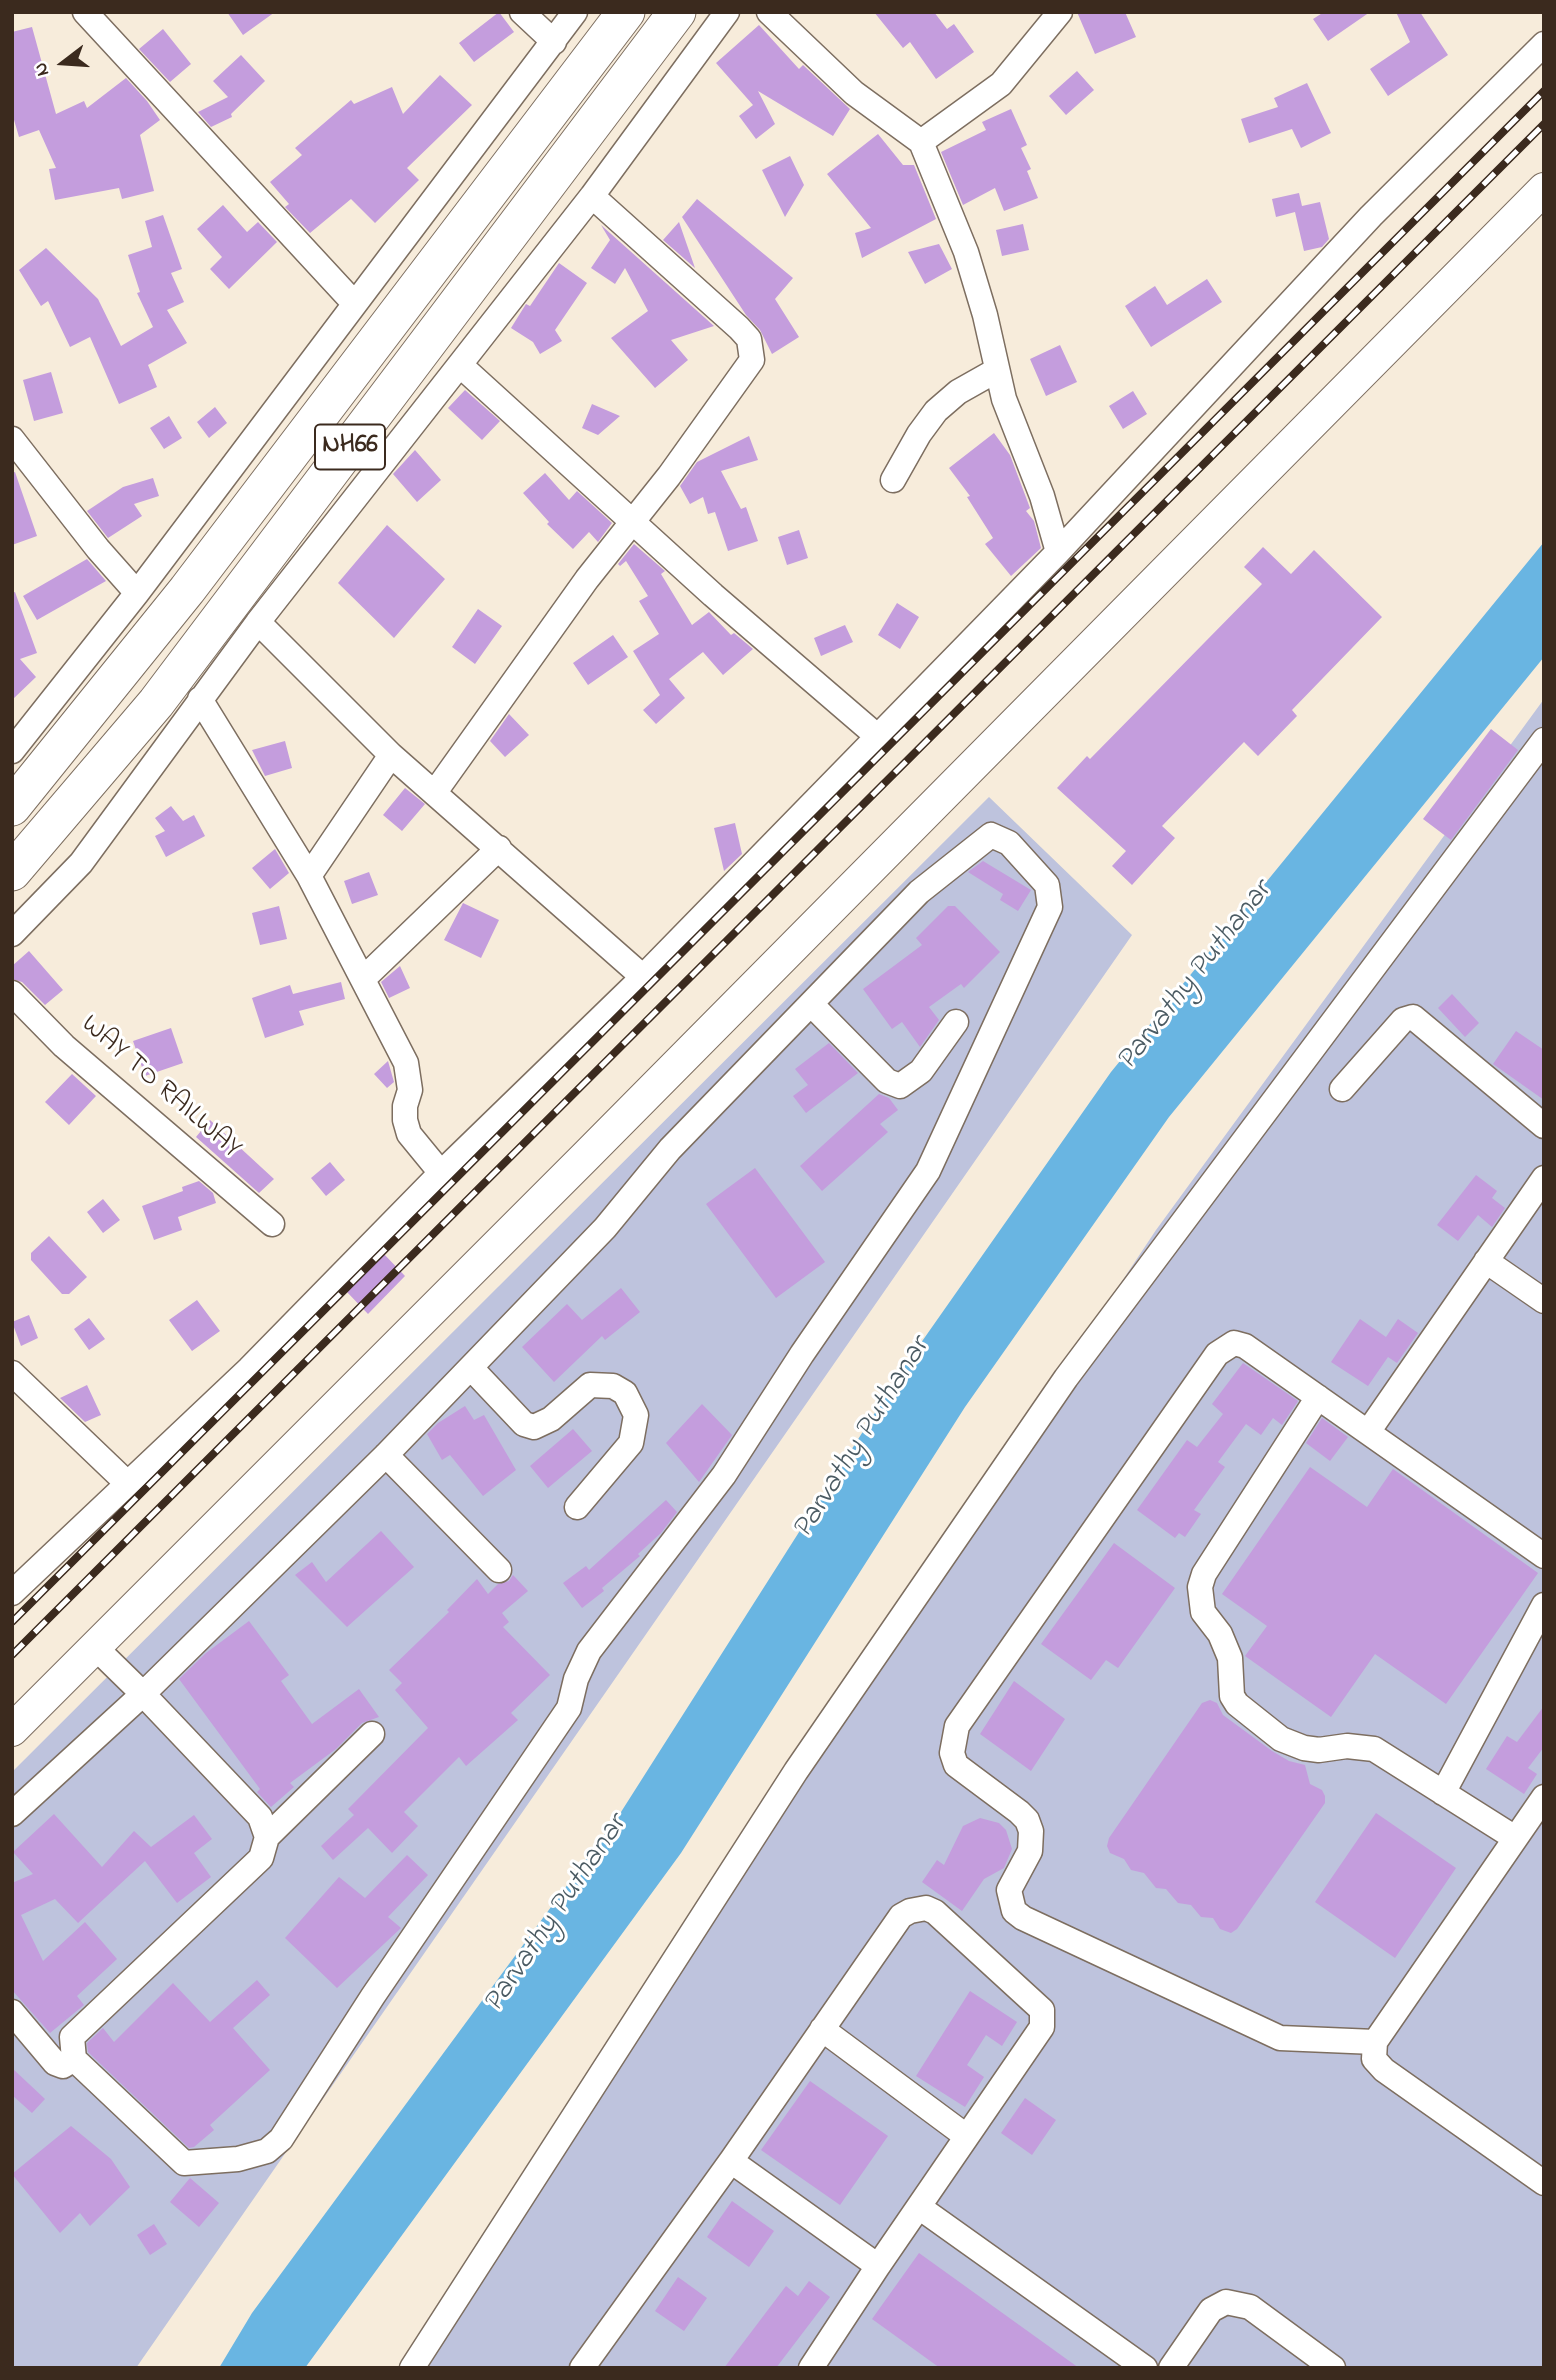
<!DOCTYPE html>
<style>
body{margin:0}
#map{position:relative;width:1556px;height:2380px;overflow:hidden;background:#f7ecdb;font-family:"Indie Flower",sans-serif}
canvas{display:block}
.frame{position:absolute;inset:0;border:14px solid #3b2a1e;pointer-events:none}
.north{position:absolute;left:28px;top:28px;width:70px;height:70px;-webkit-text-stroke:5px #fff;paint-order:stroke;rotate:253deg;font-size:19px;font-weight:700;line-height:28px;text-align:center;color:#3b2a1e}
.north::after{content:'';display:block;margin:auto;width:24px;height:32px;background:#3b2a1e;clip-path:polygon(50% 0,100% 100%,50% 72%,0 100%)}
</style>
<div id="map">
<canvas width="1556" height="2380"></canvas>
<div class="frame"></div>
<div class="north">N</div>
</div>
<script>
const ctx = document.querySelector('canvas').getContext('2d');
ctx.lineJoin = 'round';
function fill(path, color) { ctx.fillStyle = color; ctx.fill(path, 'evenodd'); }
const poly = rows => new Path2D(rows.map(r => 'M' + r).join(''));
function trace(path, color, width, dash) { ctx.strokeStyle = color; ctx.lineWidth = width; ctx.lineCap = dash ? 'butt' : 'round'; ctx.setLineDash(dash || []); ctx.stroke(path); }
function label(font, color, halo, rows, align = 'center') {
  ctx.font = font + ' "Indie Flower",sans-serif'; ctx.lineWidth = 6; ctx.setLineDash([]); ctx.textBaseline = 'middle'; ctx.strokeStyle = halo; ctx.fillStyle = color; for (const [text, x, y, turn = 0] of rows) {
    ctx.save(); ctx.translate(x, y); ctx.rotate((+turn || 0) * Math.PI / 180); ctx.textAlign = isNaN(turn) ? turn : align; if (halo) ctx.strokeText(text, 0, 0); ctx.fillText(text, 0, 0); ctx.restore();
  }
}
fill(poly([
 [1544,699,1544,2368,400,2368,1156,1230],
 [989,797,1132,935,136,2368,12,2368,12,1772]
]), '#bec3dd');
fill(poly([
 [1544,542,1544,657,1169,1117,965,1407,681,1853,305,2368,219,2368,252,2313,621,1812,904,1367,1111,1072]
]), '#69b5e2');
fill(poly([
 [227,12,275,12,243,35],
 [499,12,514,32,474,62,459,43],
 [874,12,934,12,947,29,954,24,974,52,936,79,910,42,903,48],
 [1077,12,1125,12,1136,37,1095,54],
 [1324,12,1370,12,1328,41,1313,19],
 [1396,12,1420,12,1448,55,1388,96,1370,69,1410,42],
 [759,25,799,69,803,65,850,109,833,136,758,91,775,124,756,139,739,116,753,105,716,63],
 [32,27,56,114,84,101,87,108,126,78,147,101,160,120,140,135,154,191,122,199,119,188,55,200,49,169,56,168,39,130,19,137,12,113,12,32],
 [163,29,191,64,170,82,139,49],
 [241,55,265,81,231,114,232,117,211,127,198,112,228,97,213,81],
 [1077,71,1094,90,1066,115,1049,96],
 [440,75,472,105,407,168,419,180,375,223,351,199,310,233,285,207,289,204,270,182,302,155,295,148,351,100,354,104,392,87,403,114],
 [1307,83,1331,133,1301,148,1292,129,1249,143,1241,119,1278,107,1274,98],
 [1011,109,1027,145,1021,148,1031,169,1027,171,1038,198,1004,211,995,188,963,205,941,152,986,130,982,122],
 [878,134,903,165,914,165,936,219,862,258,855,233,871,228,827,174],
 [790,156,804,185,785,217,762,170],
 [1299,193,1302,206,1320,202,1329,239,1322,247,1304,251,1295,212,1276,217,1272,199],
 [697,199,793,278,775,299,799,337,772,354,760,330,746,315,682,217],
 [223,205,247,232,258,222,277,242,229,289,210,269,222,257,197,229],
 [163,215,182,269,171,273,184,302,167,310,187,343,148,365,157,387,119,404,90,337,70,347,48,301,41,306,19,270,46,248,98,299,121,346,153,327,137,293,140,292,128,255,152,247,145,221],
 [679,222,695,268,663,240],
 [1023,224,1029,250,1002,256,996,230],
 [601,225,714,326,671,340,688,360,655,388,611,338,648,311,625,268,615,284,591,268,610,240],
 [939,244,952,269,925,284,908,252],
 [559,263,587,283,555,330,562,341,540,354,533,342,511,328,526,304,530,306],
 [1207,279,1222,302,1151,347,1125,306,1155,286,1167,305],
 [1060,345,1077,382,1046,396,1030,359],
 [51,372,63,413,34,421,23,380],
 [465,390,500,421,482,440,448,408],
 [1133,391,1147,414,1123,429,1109,406],
 [592,404,620,416,598,435,582,428],
 [215,407,227,423,209,438,197,422],
 [169,416,182,438,164,449,150,428],
 [994,433,1010,455,1030,508,1026,511,1034,521,1041,548,1011,576,985,544,993,538,967,497,970,496,949,468],
 [749,436,758,460,721,471,741,509,746,507,758,541,728,551,715,512,708,514,703,497,690,504,680,486,697,462],
 [415,450,441,480,417,502,393,474],
 [15,472,37,536,12,545,12,473],
 [545,473,569,500,577,491,612,523,598,542,589,532,573,549,547,524,549,522,523,493],
 [153,478,159,496,134,504,142,516,108,538,87,511,123,487],
 [387,525,445,579,394,638,338,583],
 [799,530,808,558,787,565,778,537],
 [634,544,665,571,661,574,692,625,709,612,731,635,734,633,753,649,723,675,703,652,669,679,685,698,656,724,643,710,660,695,633,651,659,634,639,601,648,596,626,561,620,566,618,564],
 [1263,547,1291,574,1314,550,1382,617,1292,710,1297,716,1258,756,1244,742,1162,826,1175,838,1132,885,1112,866,1126,851,1057,788,1087,756,1090,759,1262,584,1244,567],
 [87,559,106,581,37,620,23,596],
 [15,592,37,653,20,659,36,677,12,700,12,593],
 [897,603,919,617,900,649,878,635],
 [478,609,502,626,475,664,452,647],
 [845,625,853,642,821,656,814,638],
 [613,635,628,657,588,685,573,663],
 [509,714,529,735,505,757,490,741],
 [1491,729,1518,750,1451,840,1423,819],
 [285,741,292,768,265,776,252,750],
 [405,788,425,804,402,831,383,815],
 [171,806,183,821,194,815,205,836,166,857,155,836,165,831,155,818],
 [735,823,742,854,724,871,714,828],
 [275,849,289,873,270,889,252,868],
 [983,861,1031,890,1018,911,1000,900,1003,894,968,872],
 [369,872,378,895,352,904,344,881],
 [463,903,499,920,481,958,444,940],
 [279,906,287,939,260,945,252,913],
 [948,906,955,906,1000,952,964,988,961,984,929,1007,939,1020,920,1047,902,1022,892,1029,863,989,922,945,916,938],
 [29,951,63,990,45,1005,22,982,12,979,12,966],
 [400,966,410,988,389,998,381,982],
 [341,982,345,999,299,1011,304,1025,265,1038,252,998,290,985,293,994],
 [1452,994,1479,1023,1465,1037,1438,1008],
 [171,1028,183,1063,145,1076,133,1041],
 [1516,1031,1544,1050,1544,1100,1493,1064],
 [829,1043,858,1073,806,1113,793,1096,808,1085,795,1069],
 [388,1061,394,1082,387,1088,374,1074],
 [72,1074,96,1096,69,1125,45,1102],
 [879,1094,889,1098,898,1110,880,1124,888,1132,822,1191,800,1166],
 [210,1120,274,1179,259,1193,196,1137],
 [330,1162,345,1180,326,1196,311,1178],
 [755,1168,825,1262,776,1298,706,1204],
 [1476,1175,1497,1191,1492,1198,1505,1208,1492,1227,1478,1215,1458,1241,1437,1225],
 [199,1181,213,1193,216,1203,178,1217,182,1230,154,1240,142,1206,183,1191,182,1187],
 [103,1199,120,1220,103,1233,87,1212],
 [49,1236,87,1277,69,1294,62,1294,31,1260,31,1253],
 [383,1253,405,1276,368,1314,346,1291],
 [621,1288,640,1312,605,1340,602,1336,554,1382,522,1347,567,1304,582,1320],
 [197,1300,220,1331,192,1351,169,1320],
 [29,1315,38,1338,21,1346,12,1322],
 [89,1318,105,1339,89,1350,74,1329],
 [1360,1319,1386,1337,1398,1319,1418,1333,1397,1363,1388,1357,1368,1386,1331,1362],
 [1243,1363,1298,1401,1282,1425,1273,1418,1261,1435,1246,1424,1218,1462,1225,1467,1194,1510,1201,1514,1185,1537,1179,1533,1175,1538,1137,1510,1187,1440,1197,1447,1223,1414,1212,1404],
 [87,1385,101,1415,85,1422,60,1398],
 [702,1404,732,1435,699,1482,666,1443],
 [465,1406,474,1420,484,1415,516,1470,483,1496,450,1455,442,1460,427,1434,438,1423],
 [1322,1418,1348,1437,1330,1461,1306,1443],
 [573,1429,592,1451,548,1488,530,1466],
 [1310,1467,1367,1507,1393,1469,1538,1573,1446,1704,1375,1654,1331,1717,1245,1656,1267,1626,1222,1594],
 [666,1500,677,1512,661,1533,638,1554,640,1556,602,1588,604,1591,582,1608,563,1583,586,1566,589,1570],
 [381,1531,414,1567,347,1627,295,1575,312,1562,326,1582],
 [1114,1543,1175,1588,1118,1668,1106,1660,1091,1680,1041,1644],
 [513,1575,528,1591,502,1613,509,1622,503,1627,550,1675,511,1713,518,1720,466,1766,459,1757,404,1812,418,1826,392,1853,368,1828,333,1860,321,1846,354,1815,348,1809,428,1728,395,1690,402,1683,389,1670,449,1612,447,1610,477,1579,488,1594,498,1584,509,1581],
 [249,1621,289,1675,281,1681,312,1724,359,1689,379,1717,362,1723,336,1749,290,1783,294,1787,271,1807,257,1792,260,1789,179,1679,206,1653],
 [1014,1681,1065,1719,1031,1771,980,1734],
 [1210,1700,1217,1703,1223,1715,1272,1751,1289,1761,1305,1765,1310,1784,1322,1790,1325,1796,1325,1803,1237,1929,1231,1933,1220,1929,1213,1918,1201,1917,1191,1905,1178,1903,1166,1889,1156,1888,1144,1873,1131,1870,1124,1859,1110,1853,1107,1846,1109,1838,1202,1703],
 [1544,1706,1544,1747,1528,1768,1537,1774,1524,1794,1486,1769,1507,1736,1517,1742],
 [1376,1813,1456,1868,1395,1958,1315,1902],
 [54,1814,102,1867,134,1831,151,1847,194,1815,212,1839,194,1853,211,1877,177,1903,145,1861,78,1923,55,1899,21,1915,43,1961,85,1922,117,1959,77,1996,84,2005,50,2033,12,1990,12,1883,33,1874,13,1852],
 [980,1818,999,1823,1006,1830,1012,1849,1004,1868,984,1879,962,1911,922,1882,937,1860,944,1865,963,1826],
 [407,1855,428,1875,388,1917,401,1928,337,1988,285,1938,339,1877,365,1898],
 [257,1980,270,1995,233,2028,270,2070,210,2125,214,2130,194,2147,189,2148,88,2052,87,2043,103,2028,114,2042,173,1983,210,2022],
 [970,1991,1017,2022,1002,2046,986,2035,967,2065,984,2077,965,2107,916,2076],
 [12,2068,45,2099,32,2113,12,2095],
 [810,2081,888,2136,840,2205,761,2150],
 [1025,2098,1056,2120,1032,2155,1001,2133],
 [71,2126,111,2159,130,2187,90,2226,80,2213,60,2233,12,2174],
 [190,2178,219,2203,199,2227,170,2202],
 [732,2201,774,2231,749,2267,707,2237],
 [154,2224,167,2244,150,2255,137,2235],
 [919,2253,1079,2368,940,2368,872,2319],
 [678,2277,707,2298,684,2331,655,2311],
 [809,2281,830,2297,776,2368,724,2368,786,2286,798,2296]
]), '#c49ddd');
const minor = poly([
 [85,12,354,303],
 [522,12,554,42],
 [769,12,854,93,921,142,966,252,985,315,1004,399,1042,496,1058,552],
 [921,142,1001,84,1060,12],
 [460,365,713,595,877,736],
 [12,439,98,549,137,593],
 [893,480,919,434,936,411,958,392,997,370],
 [258,622,391,755,643,977],
 [200,699,309,876,406,1063,410,1090,405,1106,405,1120,409,1134,441,1173],
 [12,751,137,593,575,12],
 [435,792,587,579,669,476,752,360,749,339,739,328,592,196],
 [309,876,391,755],
 [12,934,81,863,258,622,592,196,727,12],
 [363,979,499,848],
 [12,993,64,1046,272,1224],
 [811,1004,887,1081,900,1086,921,1071,956,1022],
 [1342,1089,1403,1020,1413,1017,1544,1126],
 [1486,1261,1544,1301],
 [471,1368,524,1424,534,1427,551,1419,590,1385,613,1386,625,1393,636,1415,631,1443,577,1507],
 [12,1373,127,1483],
 [1318,1397,1204,1574,1200,1587,1203,1612,1220,1634,1230,1658,1232,1696,1237,1704,1281,1739,1304,1748,1319,1750,1347,1746,1374,1749,1515,1838],
 [1368,1432,1544,1178],
 [386,1455,499,1570],
 [12,1593,249,1369,441,1173,643,977,1058,552,1371,216,1544,44],
 [1443,1793,1544,1605],
 [1544,1797,1375,2042,1374,2059,1384,2070,1544,2183],
 [12,1814,143,1694,386,1455,605,1228,670,1149,919,892,991,835,1009,843,1047,885,1050,907,928,1171,802,1354,724,1475,589,1651,576,1679,569,1708,373,1996,281,2139,267,2151,238,2159,184,2163,74,2059,72,2037,261,1858,267,1837,260,1817,143,1694,96,1648],
 [267,1837,372,1734],
 [12,2012,55,2063,63,2066,74,2059],
 [822,2029,966,2136],
 [1375,2042,1280,2038,1023,1918,1014,1911,1009,1890,1030,1851,1031,1831,1027,1820,1019,1812,956,1765,952,1753,957,1726,1217,1354,1234,1343,1245,1346,1544,1556],
 [919,2207,1145,2368],
 [412,2368,796,1771,1066,1378,1544,740],
 [582,2368,731,2161,878,2266,1042,2027,1042,2010,935,1912,926,1908,910,1911,901,1916,731,2161],
 [811,2368,878,2266],
 [1171,2368,1211,2310,1226,2302,1250,2307,1333,2368]
]);
const major = poly([
 [12,1730,585,1157,1544,189]
]);
const highway = poly([
 [12,807,187,590,626,12],
 [12,872,156,703,677,12]
]);
trace(minor, '#7d6e60', 27);
trace(major, '#7d6e60', 34);
trace(highway, '#7d6e60', 39);
trace(minor, '#fff', 24);
trace(major, '#fff', 32);
trace(highway, '#fff', 37);
const rail = poly([
 [12,1622,1544,91],
 [12,1655,1544,124]
]);
trace(rail, '#3b2a1e', 8);
trace(rail, '#fff', 5, [16]);
for (const [x, y, w] of [
 [350,447,70]
]) { const box = new Path2D(); box.roundRect(x - w / 2, y - 22.5, w, 45, 5); ctx.fillStyle = '#fff'; ctx.fill(box); trace(box, '#3b2a1e', 2); }
label('bold 26px', '#3b2a1e', null, [
 ["NH66",350,447]
]);
label('28px', '#3b2a1e', '#fff', [
 ["WAY TO RAILWAY",160,1088,41]
]);
label('italic 30px', '#4b5b63', '#fff', [
 ["Parvathy Puthanar",1196,977,-52],
 ["Parvathy Puthanar",863,1439,-58],
 ["Parvathy Puthanar",557,1915,-56]
]);
</script>
